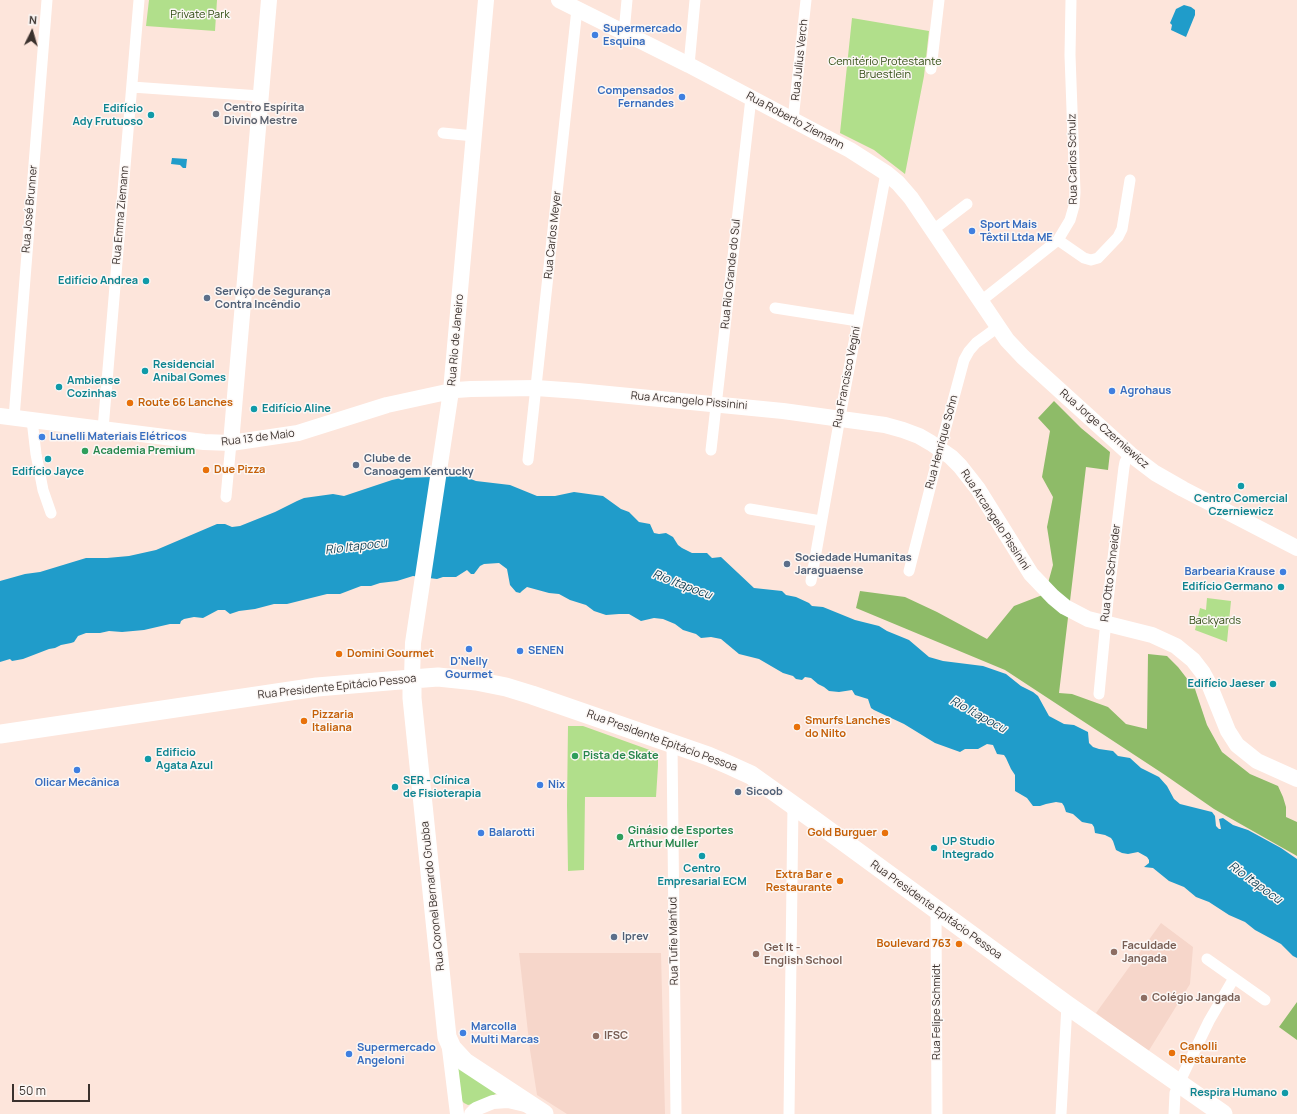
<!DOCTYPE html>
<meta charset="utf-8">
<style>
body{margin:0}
#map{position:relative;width:1297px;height:1114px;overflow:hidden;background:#fde5db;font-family:Manrope,sans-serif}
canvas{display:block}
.north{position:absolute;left:12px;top:12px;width:40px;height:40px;-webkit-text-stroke:3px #fcf7f5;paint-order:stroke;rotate:5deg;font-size:11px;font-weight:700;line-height:16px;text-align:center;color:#3a312d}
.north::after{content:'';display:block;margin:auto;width:14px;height:18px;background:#3a312d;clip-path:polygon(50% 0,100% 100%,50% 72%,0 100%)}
.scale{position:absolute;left:12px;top:1084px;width:78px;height:18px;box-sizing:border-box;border:2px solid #3a312d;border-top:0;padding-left:5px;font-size:12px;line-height:14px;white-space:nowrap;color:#3a312d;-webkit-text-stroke:3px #fcf7f5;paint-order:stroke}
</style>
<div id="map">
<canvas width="1297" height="1114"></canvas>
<div class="north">N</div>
<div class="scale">50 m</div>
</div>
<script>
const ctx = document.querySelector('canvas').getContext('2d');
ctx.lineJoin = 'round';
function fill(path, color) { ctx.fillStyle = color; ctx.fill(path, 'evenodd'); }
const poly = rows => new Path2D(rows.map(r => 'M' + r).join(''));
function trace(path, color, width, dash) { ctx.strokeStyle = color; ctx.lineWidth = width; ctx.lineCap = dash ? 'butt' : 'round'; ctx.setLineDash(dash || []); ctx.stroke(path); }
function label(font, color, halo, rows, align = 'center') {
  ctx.font = font + ' Manrope,sans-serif'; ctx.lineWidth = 3; ctx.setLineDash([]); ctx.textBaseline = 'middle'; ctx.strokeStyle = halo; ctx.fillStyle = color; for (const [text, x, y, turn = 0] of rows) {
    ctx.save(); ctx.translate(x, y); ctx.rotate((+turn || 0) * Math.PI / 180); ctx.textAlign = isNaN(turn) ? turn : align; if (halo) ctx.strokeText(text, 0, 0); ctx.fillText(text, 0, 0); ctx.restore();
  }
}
fill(poly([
 [1161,923,1193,947,1190,984,1148,1052,1096,1013],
 [519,953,661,953,665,1114,567,1114,537,1095,530,1050]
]), '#f6d6ca');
fill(poly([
 [149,0,217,0,215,31,146,26],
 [852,18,929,31,924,76,905,174,874,150,840,133],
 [1207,598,1231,601,1227,642,1195,630,1200,608,1206,610],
 [568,726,583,726,658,753,658,766,656,797,585,797,584,870,568,871,567,805],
 [457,1064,503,1091,472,1104,468,1105,464,1103,462,1101]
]), '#b1df8b');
fill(poly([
 [1054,401,1081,428,1110,452,1108,470,1086,467,1059,693,1072,694,1108,707,1126,724,1147,729,1148,654,1167,656,1178,667,1195,689,1207,725,1222,752,1250,774,1278,786,1283,797,1286,807,1286,817,1297,822,1297,856,1214,809,1165,775,1005,670,856,608,860,591,905,597,937,612,987,639,1014,606,1045,594,1053,565,1047,527,1053,497,1042,477,1050,431,1038,418],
 [1297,1002,1297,1040,1279,1027]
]), '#8ebb68');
fill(poly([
 [1184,5,1191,7,1195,10,1195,15,1186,37,1171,30,1172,25,1170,23,1176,9],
 [172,158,187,159,186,168,183,168,180,165,171,164],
 [463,476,476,481,510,485,537,496,555,496,574,492,603,496,621,509,629,512,639,522,650,524,654,533,659,534,666,533,673,537,678,545,682,548,692,553,707,553,712,558,721,557,754,588,782,591,786,595,796,597,809,603,812,606,823,607,855,620,879,626,887,631,909,640,929,657,943,661,983,666,1006,674,1021,686,1033,692,1038,696,1049,716,1064,724,1074,725,1088,732,1089,743,1093,747,1099,749,1113,751,1118,756,1130,758,1141,768,1159,777,1167,786,1174,799,1180,804,1212,812,1215,816,1216,826,1219,829,1221,829,1219,819,1223,818,1233,825,1248,830,1281,848,1297,859,1297,958,1293,956,1281,944,1255,930,1245,922,1229,915,1209,902,1196,897,1184,887,1169,881,1153,868,1144,867,1149,863,1149,860,1147,857,1138,852,1128,854,1122,853,1116,850,1113,841,1111,838,1105,835,1095,833,1094,827,1092,824,1082,822,1073,814,1066,812,1064,806,1062,803,1056,802,1046,804,1040,806,1033,806,1027,798,1015,791,1015,775,1011,769,1006,758,1004,755,997,754,993,745,987,744,978,749,965,749,960,752,935,743,904,724,874,710,871,708,868,699,855,695,852,690,839,692,829,691,824,687,818,684,811,678,805,677,802,680,796,679,793,676,783,673,759,659,739,654,721,639,711,637,701,638,696,634,683,630,675,624,663,619,654,618,641,621,629,614,619,614,606,615,594,611,586,605,570,600,559,594,549,593,527,587,522,591,520,593,516,592,510,585,507,569,499,563,484,564,480,566,474,574,471,574,467,570,456,577,443,577,437,579,413,576,397,581,380,583,371,586,361,586,340,594,327,594,287,604,274,604,255,609,239,611,230,614,225,610,218,610,203,618,194,617,184,619,181,621,180,624,170,624,144,630,122,632,109,631,100,633,86,633,78,636,74,642,71,643,61,645,55,648,49,649,23,659,12,661,10,659,0,662,0,581,25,574,40,572,86,558,107,558,129,556,156,550,217,524,225,524,232,527,240,526,275,512,297,501,304,498,333,494,344,496,392,480,401,478]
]), '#209cca');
trace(poly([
 [624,33,627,0],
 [689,65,695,0],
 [931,69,939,0],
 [132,87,260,96],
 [793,120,806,0],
 [443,133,474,136],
 [933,230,967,204],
 [1058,240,1084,258,1091,260,1098,258,1118,237,1122,229,1130,180],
 [981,301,1058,240,1070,220,1074,206,1075,192,1070,55,1071,0],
 [775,308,858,321],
 [14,418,47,0],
 [32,420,36,454,43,490,51,513],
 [103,429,139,0],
 [711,450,751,98],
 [528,460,577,9],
 [226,497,231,443],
 [750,509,821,521],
 [909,571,940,449,964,360,969,351,976,343,998,327],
 [811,581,842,406,886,173],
 [1099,694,1108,600,1124,467,1125,462,1130,454],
 [672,744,676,1114],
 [936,910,937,1114],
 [1207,959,1265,1000],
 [789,1114,793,805],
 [1061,1114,1067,1005],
 [1174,1114,1175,1093,1179,1083,1209,1021,1234,978]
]), '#fff', 11);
trace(poly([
 [448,1041,457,1114],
 [471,1114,476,1109,493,1102,508,1101,525,1105]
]), '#fff', 14);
trace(poly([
 [559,0,689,65,793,120,850,150,886,173,898,183,911,198,1007,340,1023,357,1130,454,1155,473,1183,489,1297,548],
 [0,416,204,442,231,443,298,433,387,405,456,390,471,389,536,388,578,391,783,411,885,425,903,430,919,436,931,443,951,457,960,466,978,489,1031,574,1053,597,1065,607,1088,619,1152,635,1176,646,1193,660,1203,673,1209,684,1228,731,1237,745,1257,761,1297,779],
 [231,443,269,0],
 [412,679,413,643,451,391,486,0]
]), '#fff', 16);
trace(poly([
 [412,679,412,698,447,1037,452,1048,465,1062,544,1114],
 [0,734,317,687,412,679,438,677,476,681,506,687,532,695,708,756,729,765,751,775,814,820,1067,1005,1223,1114]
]), '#fff', 19);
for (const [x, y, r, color] of [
 [595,35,4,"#3f7fe0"],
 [682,97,4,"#3f7fe0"],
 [216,114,4,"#6b7280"],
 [151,115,4,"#0f9aa8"],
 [972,231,4,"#3f7fe0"],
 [146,281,4,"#0f9aa8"],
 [207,298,4,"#5c6f8a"],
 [145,371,4,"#0f9aa8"],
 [59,387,4,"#0f9aa8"],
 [1112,391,4,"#3f7fe0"],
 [130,403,4,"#e8710a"],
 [254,409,4,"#0f9aa8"],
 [42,437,4,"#3f7fe0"],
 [85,451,4,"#2e9e5b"],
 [48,459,4,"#0f9aa8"],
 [356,465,4,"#5c6f8a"],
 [206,470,4,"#e8710a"],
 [1241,486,4,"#0f9aa8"],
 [787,564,4,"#5c6f8a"],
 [1283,572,4,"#3f7fe0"],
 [1281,587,4,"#0f9aa8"],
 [469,649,4,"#3f7fe0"],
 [520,651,4,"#3f7fe0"],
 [339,654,4,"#e8710a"],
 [1273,684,4,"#0f9aa8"],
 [304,721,4,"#e8710a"],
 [797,727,4,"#e8710a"],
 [575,756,4,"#2e9e5b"],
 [148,759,4,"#0f9aa8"],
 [77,770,4,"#3f7fe0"],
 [540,785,4,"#3f7fe0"],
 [395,787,4,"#0f9aa8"],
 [738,792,4,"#5c6f8a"],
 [481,833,4,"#3f7fe0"],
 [885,833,4,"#e8710a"],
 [620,837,4,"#2e9e5b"],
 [934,848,4,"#0f9aa8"],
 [702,856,4,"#0f9aa8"],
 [840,881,4,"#e8710a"],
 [614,937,4,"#5c6f8a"],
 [959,944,4,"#e8710a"],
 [1114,952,4,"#8d6e63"],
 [756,954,4,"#8d6e63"],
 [1144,998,4,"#8d6e63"],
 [463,1033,4,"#3f7fe0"],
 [596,1036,4,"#8d6e63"],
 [1172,1053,4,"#e8710a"],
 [349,1054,4,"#3f7fe0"],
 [1285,1093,4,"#0f9aa8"]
]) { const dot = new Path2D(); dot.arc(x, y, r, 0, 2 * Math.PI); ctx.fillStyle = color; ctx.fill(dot); trace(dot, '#fcf7f5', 1.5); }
label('11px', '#314d13', '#fcf7f5', [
 ["Private Park",200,15],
 ["Cemitério Protestante",885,62],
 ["Bruestlein",885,75],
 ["Backyards",1215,621]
]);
label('bold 11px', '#366cbe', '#fcf7f5', [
 ["Supermercado",603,29],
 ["Esquina",603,42],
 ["Compensados",674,91,"right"],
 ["Fernandes",674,104,"right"],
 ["Sport Mais",980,225],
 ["Têxtil Ltda ME",980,238],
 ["Agrohaus",1120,391],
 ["Lunelli Materiais Elétricos",50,437],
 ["Barbearia Krause",1275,572,"right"],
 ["SENEN",528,651],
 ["D'Nelly",469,662,"center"],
 ["Gourmet",469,675,"center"],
 ["Olicar Mecânica",77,783,"center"],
 ["Nix",548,785],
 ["Balarotti",489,833],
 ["Marcolla",471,1027],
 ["Multi Marcas",471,1040],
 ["Supermercado",357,1048],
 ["Angeloni",357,1061]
], 'left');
label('11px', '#3a312d', '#fcf7f5', [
 ["Rua Julius Verch",800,60,-84],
 ["Rua Roberto Ziemann",795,121,28],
 ["Rua Carlos Schulz",1073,159,-91],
 ["Rua José Brunner",30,209,-85],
 ["Rua Emma Ziemann",121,215,-85],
 ["Rua Carlos Meyer",553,235,-84],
 ["Rua Rio Grande do Sul",731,274,-84],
 ["Rua Rio de Janeiro",456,340,-85],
 ["Rua Francisco Vegini",847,377,-79],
 ["Rua Arcangelo Pissinini",689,401,5],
 ["Rua Jorge Czerniewicz",1104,429,41],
 ["Rua 13 de Maio",258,438,-7],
 ["Rua Henrique Sohn",942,442,-75],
 ["Rua Arcangelo Pissinini",995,520,57],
 ["Rua Otto Schneider",1111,573,-83],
 ["Rua Presidente Epitácio Pessoa",337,687,-6],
 ["Rua Presidente Epitácio Pessoa",662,741,20],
 ["Rua Coronel Bernardo Grubba",433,896,-96],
 ["Rua Presidente Epitácio Pessoa",936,910,36],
 ["Rua Tufie Mahfud",674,941,-91],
 ["Rua Felipe Schmidt",937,1012,-90]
]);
label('bold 11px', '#5b616d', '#fcf7f5', [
 ["Centro Espírita",224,108],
 ["Divino Mestre",224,121]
], 'left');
label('bold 11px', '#0d838f', '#fcf7f5', [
 ["Edifício",143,109,"right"],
 ["Ady Frutuoso",143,122,"right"],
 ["Edifício Andrea",138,281,"right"],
 ["Residencial",153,365],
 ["Anibal Gomes",153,378],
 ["Ambiense",67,381],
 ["Cozinhas",67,394],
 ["Edifício Aline",262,409],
 ["Edifício Jayce",48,472,"center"],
 ["Centro Comercial",1241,499,"center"],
 ["Czerniewicz",1241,512,"center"],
 ["Edifício Germano",1273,587,"right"],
 ["Edifício Jaeser",1265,684,"right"],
 ["Edificio",156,753],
 ["Agata Azul",156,766],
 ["SER - Clínica",403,781],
 ["de Fisioterapia",403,794],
 ["UP Studio",942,842],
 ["Integrado",942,855],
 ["Centro",702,869,"center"],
 ["Empresarial ECM",702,882,"center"],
 ["Respira Humano",1277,1093,"right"]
], 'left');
label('bold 11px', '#4e5e75', '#fcf7f5', [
 ["Serviço de Segurança",215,292],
 ["Contra Incêndio",215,305],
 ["Clube de",364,459],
 ["Canoagem Kentucky",364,472],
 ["Sociedade Humanitas",795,558],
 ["Jaraguaense",795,571],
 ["Sicoob",746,792],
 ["Iprev",622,937]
], 'left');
label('bold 11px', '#c56008', '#fcf7f5', [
 ["Route 66 Lanches",138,403],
 ["Due Pizza",214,470],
 ["Domini Gourmet",347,654],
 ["Pizzaria",312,715],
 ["Italiana",312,728],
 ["Smurfs Lanches",805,721],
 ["do Nilto",805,734],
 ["Gold Burguer",877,833,"right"],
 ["Extra Bar e",832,875,"right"],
 ["Restaurante",832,888,"right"],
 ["Boulevard 763",951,944,"right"],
 ["Canolli",1180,1047],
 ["Restaurante",1180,1060]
], 'left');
label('bold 11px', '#27864d', '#fcf7f5', [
 ["Academia Premium",93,451],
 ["Pista de Skate",583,756],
 ["Ginásio de Esportes",628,831],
 ["Arthur Muller",628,844]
], 'left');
label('bold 11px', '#785e54', '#fcf7f5', [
 ["Faculdade",1122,946],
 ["Jangada",1122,959],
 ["Get It -",764,948],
 ["English School",764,961],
 ["Colégio Jangada",1152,998],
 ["IFSC",604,1036]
], 'left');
label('italic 12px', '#164559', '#fcf7f5', [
 ["Rio Itapocu",356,547,-7],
 ["Rio Itapocu",682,585,21],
 ["Rio Itapocu",978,715,29],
 ["Rio Itapocu",1255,883,36]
]);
</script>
